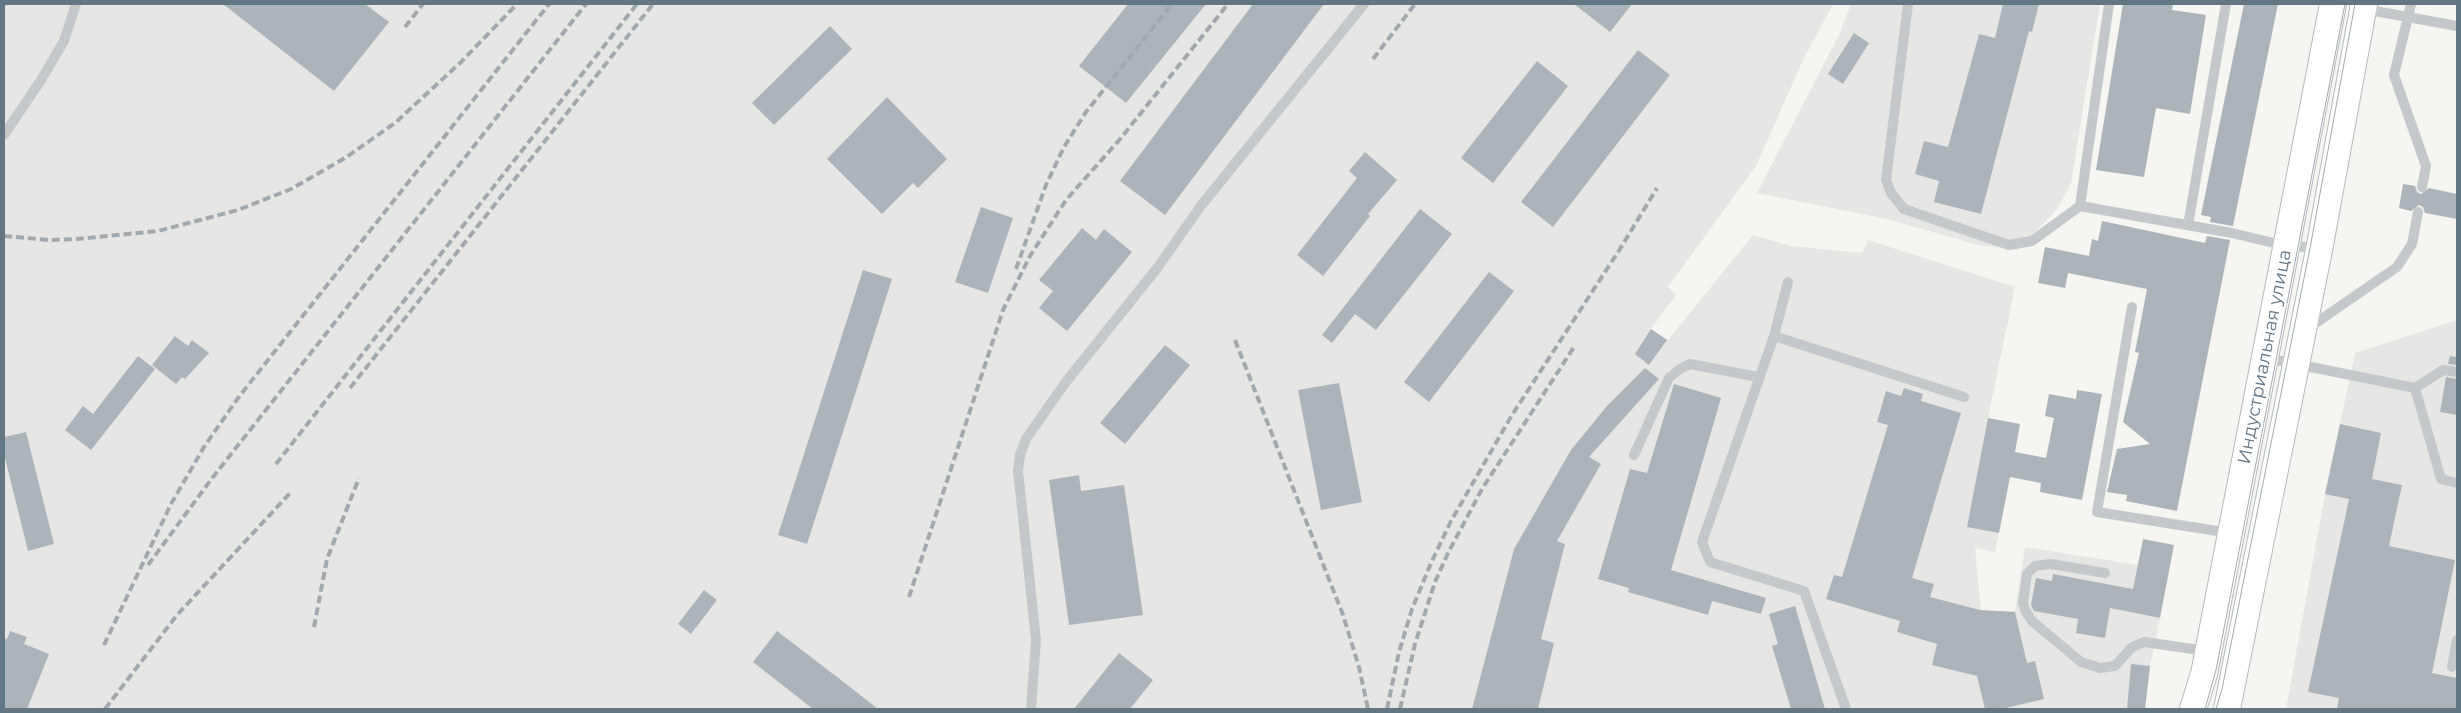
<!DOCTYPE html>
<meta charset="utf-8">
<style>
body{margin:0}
#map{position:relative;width:2461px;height:713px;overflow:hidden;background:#f5f5f1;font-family:Montserrat,sans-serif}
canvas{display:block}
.frame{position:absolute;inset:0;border:5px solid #637684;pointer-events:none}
</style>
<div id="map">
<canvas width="2461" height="713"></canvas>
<div class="frame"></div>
</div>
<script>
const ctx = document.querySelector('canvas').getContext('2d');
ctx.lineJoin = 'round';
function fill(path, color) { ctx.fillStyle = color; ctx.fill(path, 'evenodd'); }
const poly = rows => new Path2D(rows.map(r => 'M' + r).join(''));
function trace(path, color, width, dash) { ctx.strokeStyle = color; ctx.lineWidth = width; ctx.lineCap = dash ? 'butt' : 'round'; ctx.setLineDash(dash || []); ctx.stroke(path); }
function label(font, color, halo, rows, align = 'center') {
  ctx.font = font + ' Montserrat,sans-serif'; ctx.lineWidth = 5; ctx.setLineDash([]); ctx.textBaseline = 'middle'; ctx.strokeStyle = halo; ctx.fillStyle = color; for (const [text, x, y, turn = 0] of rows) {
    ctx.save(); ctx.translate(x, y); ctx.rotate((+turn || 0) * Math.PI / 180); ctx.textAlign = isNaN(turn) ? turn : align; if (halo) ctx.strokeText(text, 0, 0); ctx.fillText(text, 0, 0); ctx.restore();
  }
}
fill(poly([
 [4,4,1833,4,1803,60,1756,166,1668,287,1676,295,1651,329,1668,340,1753,235,1791,246,1862,253,1868,240,2015,287,1988,418,2020,424,1995,552,1975,548,1981,611,2015,611,2025,547,2138,565,2129,612,2160,618,2150,666,2145,709,4,709],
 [1851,4,2100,4,2071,183,2058,208,2018,250,1978,245,1887,219,1757,193,1840,33],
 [2457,320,2457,709,2286,709,2325,494,2355,353]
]), '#e6e7e5');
fill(poly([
 [223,4,365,4,389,22,334,91],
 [1128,4,1206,4,1126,103,1079,66],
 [1253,4,1324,4,1165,215,1120,181],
 [1574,4,1632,4,1610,32],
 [2003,4,2039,4,2032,32,2029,31,1981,214,1934,202,1939,181,1915,174,1924,141,1948,147,1979,34,1995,38],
 [2123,4,2173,4,2172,10,2206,15,2190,114,2156,108,2144,177,2096,170],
 [2244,4,2278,4,2233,226,2210,222,2211,217,2201,215],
 [830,26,852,49,774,125,752,103],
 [1854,33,1869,43,1843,84,1828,74],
 [1638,50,1670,75,1553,227,1521,202],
 [1537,61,1568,86,1493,183,1461,158],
 [887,97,947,159,918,188,913,183,882,214,827,159],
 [1365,152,1397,180,1368,214,1370,216,1323,276,1297,255,1357,178,1349,171],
 [2403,184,2415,186,2417,192,2421,194,2429,188,2457,194,2457,219,2425,213,2423,207,2419,205,2411,211,2399,208],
 [981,207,1013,218,988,293,955,282],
 [1420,209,1452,234,1376,330,1355,314,1332,343,1322,335],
 [2102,221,2205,243,2207,236,2230,240,2177,511,2126,501,2127,495,2107,492,2117,449,2150,444,2123,422,2139,353,2135,352,2147,289,2068,273,2065,288,2038,283,2045,247,2089,256,2092,239,2098,241],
 [1082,228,1096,240,1104,229,1132,252,1067,331,1039,308,1053,291,1039,280],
 [863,270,892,279,807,544,778,535],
 [1489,272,1514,291,1429,402,1404,382],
 [1651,329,1667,340,1649,365,1635,354],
 [175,336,188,346,192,340,209,353,185,379,182,377,176,384,152,365],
 [1165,345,1190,365,1125,444,1100,423],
 [138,356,155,369,91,450,65,430,83,406,93,414],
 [2450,356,2457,357,2457,365,2448,364],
 [1645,368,1659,379,1589,457,1601,464,1557,541,1565,544,1541,639,1554,643,1538,709,1472,709,1514,549,1571,450,1607,406],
 [2446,377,2457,379,2457,415,2440,412],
 [1339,383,1362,502,1321,510,1298,390],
 [1674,384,1721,398,1671,570,1766,598,1761,614,1712,601,1708,615,1628,592,1629,588,1598,579,1630,469,1647,473],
 [1904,388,1923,394,1921,401,1961,413,1912,578,1934,584,1930,597,1980,610,2015,612,2027,663,2035,661,2044,699,2002,709,1985,709,1977,676,1932,665,1937,644,1897,632,1900,621,1826,599,1834,575,1842,577,1888,425,1877,422,1886,391,1901,396],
 [2077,390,2102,394,2082,500,2040,492,2041,483,2010,477,1999,533,1967,527,1988,418,2020,424,2015,452,2046,458,2054,418,2045,416,2049,394,2076,399],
 [2340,424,2381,433,2372,479,2402,485,2389,546,2455,560,2432,673,2457,678,2457,709,2337,709,2339,698,2308,692,2349,499,2325,494],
 [26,432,54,544,28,551,4,454,4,437],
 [1079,475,1081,491,1124,485,1143,615,1069,625,1049,480],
 [2143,539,2174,545,2160,618,2110,608,2105,638,2076,633,2078,619,2034,611,2031,605,2036,578,2052,581,2053,574,2133,589],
 [704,590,717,600,691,634,678,624],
 [1795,606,1825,709,1791,709,1772,646,1778,644,1769,614],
 [10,631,27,637,24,644,49,654,27,709,4,709,4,638,7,639],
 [777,631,841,680,878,709,813,709,753,662],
 [1119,653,1153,680,1130,709,1074,709],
 [2131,664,2150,666,2145,709,2127,709]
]), '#acb4b9');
const secondary = poly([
 [2193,709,2204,674,2333,4],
 [2227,709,2319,250,2364,4]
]);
trace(secondary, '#b4babe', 28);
trace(poly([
 [1908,4,1886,180,1891,193,1904,209,2009,245,2032,241,2080,206,2232,233,2286,246,2299,246,2318,250],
 [2411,4,2394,75,2426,166,2422,187],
 [2364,9,2457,26],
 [4,135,41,80,64,41,76,4],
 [2080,206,2109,4],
 [2188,225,2226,4],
 [1788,282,1774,336,1702,542,1710,562,1804,591,1846,709],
 [2132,307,2097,512,2230,533],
 [2307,329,2397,267,2412,244,2418,212],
 [1774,336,1964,397],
 [2266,358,2415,388,2441,479,2457,483],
 [2415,388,2443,370,2457,372],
 [1634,455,1669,378,1680,369,1690,364,1758,377],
 [2105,573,2051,564,2035,566,2027,574,2023,603,2025,610,2032,621,2081,662,2100,668,2115,666,2132,647,2144,642,2207,651],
 [2452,667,2457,640],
 [1031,709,1036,640,1018,471,1020,455,1026,439,1065,383,1158,267,1200,207,1364,4]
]), '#c5c8cb', 10);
trace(secondary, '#fff', 26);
trace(poly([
 [2205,709,2216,670,2345,4],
 [2216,709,2222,689,2310,248,2355,4]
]), '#a2a9ae', 1);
trace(poly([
 [405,27,423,4],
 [1373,59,1415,4],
 [4,236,49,240,77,239,158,231,238,210,291,189,345,158,395,123,461,62,517,4],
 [1016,269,1046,185,1064,147,1086,112,1172,4],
 [1235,340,1343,615,1359,667,1368,709],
 [350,388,653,4],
 [276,464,637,4],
 [148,565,213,477,586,4],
 [909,597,1003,310,1030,256,1066,200,1121,138,1228,4],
 [314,627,327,559,359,478],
 [104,645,171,504,204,447,238,398,549,4],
 [105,709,177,615,292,491],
 [1387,709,1399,652,1412,609,1431,563,1451,521,1512,415,1620,249,1657,188],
 [1400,709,1415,644,1435,582,1448,553,1482,489,1574,347]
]), '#a2a9ae', 4, [8, 4]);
label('18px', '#637684', '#fff', [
 ["Индустриальная улица",2265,357,-79]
]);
</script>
